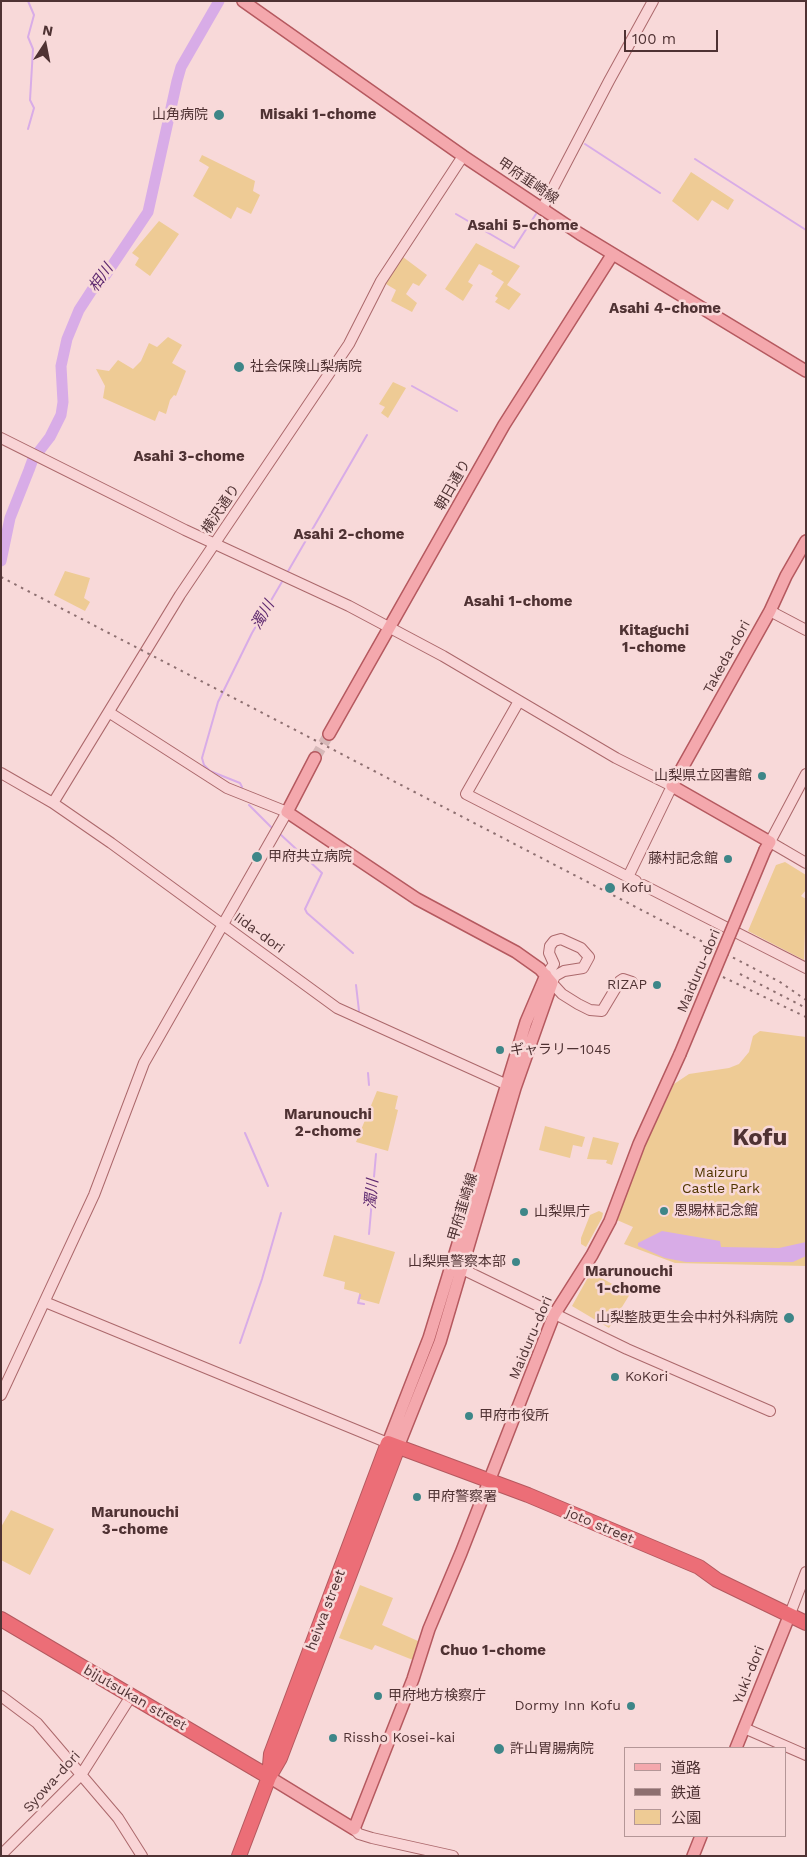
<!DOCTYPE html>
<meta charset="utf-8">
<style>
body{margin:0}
#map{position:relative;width:807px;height:1857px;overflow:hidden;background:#f8d9d9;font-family:"Work Sans","Noto Sans JP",sans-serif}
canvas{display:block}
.frame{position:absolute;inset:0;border:2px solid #4f3233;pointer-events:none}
.legend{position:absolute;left:624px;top:1747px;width:162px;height:90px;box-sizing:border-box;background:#f8d9d9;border:1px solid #b49697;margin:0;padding:6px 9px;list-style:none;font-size:15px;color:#4f3233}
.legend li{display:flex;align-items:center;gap:10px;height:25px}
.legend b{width:25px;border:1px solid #b49697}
.north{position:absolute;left:20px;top:20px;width:50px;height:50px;-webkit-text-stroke:4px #f8d9d9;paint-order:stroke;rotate:11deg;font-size:14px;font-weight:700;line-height:20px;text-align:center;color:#4f3233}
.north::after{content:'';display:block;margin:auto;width:18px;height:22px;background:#4f3233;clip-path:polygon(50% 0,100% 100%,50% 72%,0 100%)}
.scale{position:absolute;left:624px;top:30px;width:94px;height:22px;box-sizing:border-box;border:2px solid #4f3233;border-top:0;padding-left:6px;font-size:15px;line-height:18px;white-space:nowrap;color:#4f3233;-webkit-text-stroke:4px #f8d9d9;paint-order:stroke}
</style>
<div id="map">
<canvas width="807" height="1857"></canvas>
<div class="frame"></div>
<ul class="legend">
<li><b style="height:6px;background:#f4a8ad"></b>道路</li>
<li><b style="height:6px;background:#8d6f70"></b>鉄道</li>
<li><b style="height:14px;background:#eecb95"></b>公園</li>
</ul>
<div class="north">N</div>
<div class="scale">100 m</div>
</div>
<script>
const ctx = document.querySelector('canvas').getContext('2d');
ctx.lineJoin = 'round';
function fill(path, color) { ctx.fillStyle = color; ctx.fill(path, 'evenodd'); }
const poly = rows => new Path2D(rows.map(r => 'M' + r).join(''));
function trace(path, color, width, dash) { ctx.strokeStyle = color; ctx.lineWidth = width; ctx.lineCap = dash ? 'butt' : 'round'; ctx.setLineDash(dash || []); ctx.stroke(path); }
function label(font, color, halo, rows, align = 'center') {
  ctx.font = font + ' "Work Sans","Noto Sans JP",sans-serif'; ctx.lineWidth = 5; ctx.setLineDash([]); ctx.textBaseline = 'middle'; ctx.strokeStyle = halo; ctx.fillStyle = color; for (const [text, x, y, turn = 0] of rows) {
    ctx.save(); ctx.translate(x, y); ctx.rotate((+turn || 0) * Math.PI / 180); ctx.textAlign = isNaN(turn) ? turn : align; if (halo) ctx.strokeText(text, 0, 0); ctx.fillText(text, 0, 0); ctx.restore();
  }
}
fill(poly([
 [202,155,255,181,253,191,260,195,251,214,237,207,231,219,193,196,209,167,199,161],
 [691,172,734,200,728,210,712,200,698,221,672,201],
 [159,221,179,234,150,276,135,265,139,258,132,253],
 [476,243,520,266,507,285,521,294,509,310,495,302,498,298,495,296,504,282,491,274,493,271,479,264,468,282,473,285,463,301,445,289],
 [399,254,427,275,419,286,413,283,406,294,417,303,412,312,391,301,396,290,381,281],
 [168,337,182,345,172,363,186,371,176,396,174,395,170,400,166,414,159,411,155,421,103,398,105,386,96,369,109,371,118,360,133,369,141,361,149,343,157,347],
 [393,382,406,388,388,418,381,413,385,407,379,404],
 [65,571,90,578,84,598,90,602,85,611,54,595],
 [785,862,806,875,806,890,801,896,806,899,804,960,748,931,776,865],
 [760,1031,806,1037,806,1266,675,1263,624,1244,633,1227,617,1220,638,1161,674,1084,689,1074,729,1068,739,1064,749,1052,753,1036],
 [377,1091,398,1096,395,1109,398,1110,388,1151,356,1142],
 [545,1126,585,1137,582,1147,573,1145,570,1158,539,1150],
 [593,1137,619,1143,612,1165,606,1163,607,1160,587,1159],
 [599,1211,603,1213,602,1218,586,1247,581,1244,581,1238,590,1215],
 [334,1235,395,1252,379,1304,360,1299,359,1293,344,1289,345,1282,323,1276],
 [591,1272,630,1294,609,1328,572,1306],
 [11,1510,54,1529,30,1575,1,1560,1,1527],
 [360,1585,393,1598,382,1625,418,1641,413,1660,375,1645,372,1650,339,1638]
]), '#eecb95');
fill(poly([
 [662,1231,720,1241,721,1247,779,1248,806,1242,806,1256,793,1262,686,1262,665,1258,638,1246,638,1243]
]), '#d8ace7');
trace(poly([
 [28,1,34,15,28,37,33,49,30,100,34,108,28,129],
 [585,144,660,193],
 [695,159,806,230],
 [456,214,514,248,536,214],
 [412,386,457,411],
 [287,573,367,435],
 [242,787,240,783,210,771,204,765,202,758,218,702,252,633,283,580],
 [249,805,272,828],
 [280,834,322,873,305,909,307,913,353,953],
 [356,985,359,1011],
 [368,1073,369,1085],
 [245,1133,268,1186],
 [369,1234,376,1154],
 [360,1295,358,1303,364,1304],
 [240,1343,262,1279,281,1213]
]), '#d8ace7', 2);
trace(poly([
 [1,561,10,518,29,470,33,459,50,437,61,415,63,402,61,366,67,339,79,310,92,290,103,279,148,212,177,81,181,67,219,1]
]), '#d8ace7', 11);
trace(poly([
 [315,758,329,734]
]), '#d6b8b8', 11, [11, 5.5]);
const secondary = poly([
 [542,209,609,81,653,1],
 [1,438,185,530,349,606,443,656,616,758,672,786,628,877],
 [770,611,806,630],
 [519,701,466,794,636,881],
 [1,773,53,803,111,843,337,1008,514,1088],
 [806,774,770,842,806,863],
 [53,803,180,595,349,344,381,281,463,156],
 [643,885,806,968],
 [546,975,554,964,549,953,550,946,554,941,561,939,581,948,589,957,583,968,564,971,555,976,552,983,562,994,578,1004,590,1010,602,1011,620,981,623,979,632,982],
 [456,1266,627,1349,770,1411],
 [45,1302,388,1443],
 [1,1395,94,1195,144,1063,287,812,227,788,110,713],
 [790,1614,806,1572],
 [1,1696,37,1723,118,1818,142,1856],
 [744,1728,806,1755],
 [354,1829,359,1834,372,1838,453,1856],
 [1,1855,81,1775,131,1696]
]);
const primary = poly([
 [243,1,463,156,580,234,806,371],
 [329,734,504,425,612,255],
 [315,758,287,812,417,899,516,952,540,969,552,983,515,1088,440,1342,398,1447],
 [765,850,770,842,672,786,770,611,786,576,806,541],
 [388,1443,429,1338,526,1022,546,975],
 [736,1748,790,1614],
 [269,1777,354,1829,413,1679,429,1629,461,1553,554,1315,592,1255,610,1221,639,1144,680,1054],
 [693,1856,701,1836]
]);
const highway = poly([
 [1,1619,269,1777],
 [269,1777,271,1754,388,1443,528,1495,699,1567,717,1580,806,1623],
 [239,1856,269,1777,280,1758,398,1447]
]);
trace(secondary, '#ab686b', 12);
trace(primary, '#b5595f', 14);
trace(highway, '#b5595f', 16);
trace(secondary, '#f9d4d6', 10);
trace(primary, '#f4a8ad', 11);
trace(highway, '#ec6e77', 14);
trace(poly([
 [1,577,780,982,806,1000],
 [740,974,806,1008],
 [723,977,806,1017]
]), '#8d6f70', 2, [2.5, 5]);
const primaryBridge = poly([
 [680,1054,765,850]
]);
trace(primaryBridge, '#b5595f', 14, []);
trace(primaryBridge, '#f4a8ad', 11);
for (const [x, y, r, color] of [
 [219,115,6,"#3e8688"],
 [239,367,6,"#3e8688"],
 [762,776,5,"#3e8688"],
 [257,857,6,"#3e8688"],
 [728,859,5,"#3e8688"],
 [610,888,6,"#3e8688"],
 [657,985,5,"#3e8688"],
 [500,1050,5,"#3e8688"],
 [664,1211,5,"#3e8688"],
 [524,1212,5,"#3e8688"],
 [516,1262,5,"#3e8688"],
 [789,1318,6,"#3e8688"],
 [615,1377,5,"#3e8688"],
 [469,1416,5,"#3e8688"],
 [417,1497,5,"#3e8688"],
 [378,1696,5,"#3e8688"],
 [631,1706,5,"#3e8688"],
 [333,1738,5,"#3e8688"],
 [499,1749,6,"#3e8688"]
]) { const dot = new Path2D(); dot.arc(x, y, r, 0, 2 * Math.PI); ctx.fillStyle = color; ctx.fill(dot); trace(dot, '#f8d9d9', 2); }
label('14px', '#4f3233', '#f8d9d9', [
 ["山角病院",208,115,"right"],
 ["社会保険山梨病院",250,367],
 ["山梨県立図書館",752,776,"right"],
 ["甲府共立病院",268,857],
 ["藤村記念館",718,859,"right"],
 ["Kofu",621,888],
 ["RIZAP",647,985,"right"],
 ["ギャラリー1045",510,1050],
 ["恩賜林記念館",674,1211],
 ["山梨県庁",534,1212],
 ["山梨県警察本部",506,1262,"right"],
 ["山梨整肢更生会中村外科病院",778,1318,"right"],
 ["KoKori",625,1377],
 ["甲府市役所",479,1416],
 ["甲府警察署",427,1497],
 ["甲府地方検察庁",388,1696],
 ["Dormy Inn Kofu",621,1706,"right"],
 ["Rissho Kosei-kai",343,1738],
 ["許山胃腸病院",510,1749]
], 'left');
label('14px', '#4f3233', '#f8d9d9', [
 ["甲府韮崎線",528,181,34],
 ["朝日通り",453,485,-60],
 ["横沢通り",221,509,-56],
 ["Takeda-dori",727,657,-61],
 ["Iida-dori",259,933,36],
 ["Maiduru-dori",699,971,-67],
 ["甲府韮崎線",463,1207,-73],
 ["Maiduru-dori",531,1338,-67],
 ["joto street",600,1526,23],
 ["heiwa street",326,1610,-69],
 ["Yuki-dori",749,1675,-68],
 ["bijutsukan street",135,1698,30],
 ["Syowa-dori",52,1782,-48]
]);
label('14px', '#513600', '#f8d9d9', [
 ["Maizuru",721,1173],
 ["Castle Park",721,1189]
]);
label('bold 15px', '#4f3233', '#f8d9d9', [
 ["Misaki 1-chome",318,115],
 ["Asahi 5-chome",523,226],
 ["Asahi 4-chome",665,309],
 ["Asahi 3-chome",189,457],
 ["Asahi 2-chome",349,535],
 ["Asahi 1-chome",518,602],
 ["Kitaguchi",654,631],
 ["1-chome",654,648],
 ["Marunouchi",328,1115],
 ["2-chome",328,1132],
 ["Marunouchi",629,1272],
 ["1-chome",629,1289],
 ["Marunouchi",135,1513],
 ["3-chome",135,1530],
 ["Chuo 1-chome",493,1651]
]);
label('italic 15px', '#5f2a70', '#f8d9d9', [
 ["相川",101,278,-55],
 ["濁川",263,615,-60],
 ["濁川",372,1194,-85]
]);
label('bold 24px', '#4f3233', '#f8d9d9', [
 ["Kofu",760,1138]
]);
</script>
